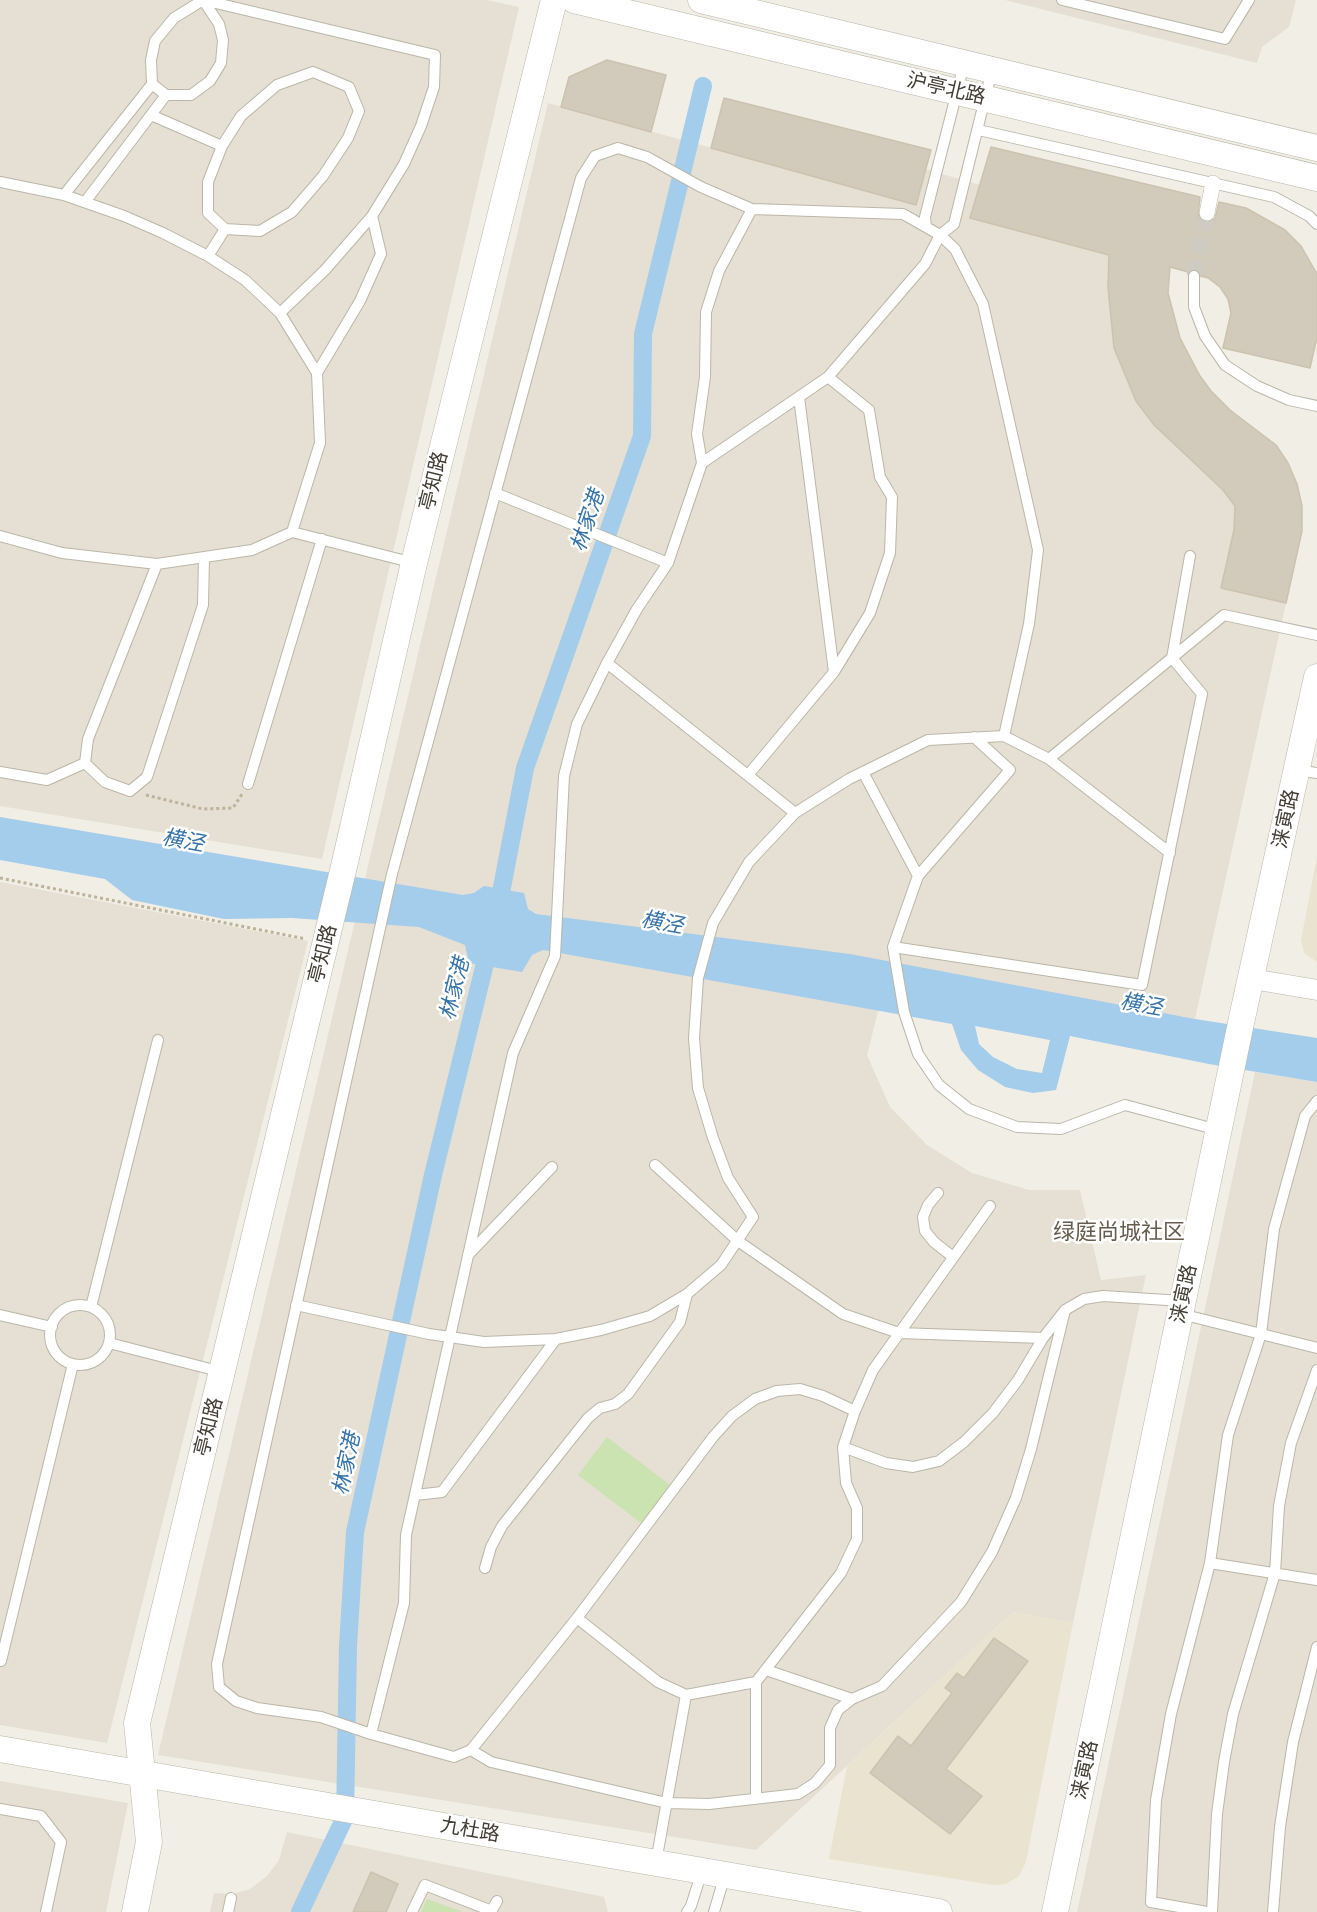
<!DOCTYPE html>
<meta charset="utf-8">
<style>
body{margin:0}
canvas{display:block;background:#f1eee5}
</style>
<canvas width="1317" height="1912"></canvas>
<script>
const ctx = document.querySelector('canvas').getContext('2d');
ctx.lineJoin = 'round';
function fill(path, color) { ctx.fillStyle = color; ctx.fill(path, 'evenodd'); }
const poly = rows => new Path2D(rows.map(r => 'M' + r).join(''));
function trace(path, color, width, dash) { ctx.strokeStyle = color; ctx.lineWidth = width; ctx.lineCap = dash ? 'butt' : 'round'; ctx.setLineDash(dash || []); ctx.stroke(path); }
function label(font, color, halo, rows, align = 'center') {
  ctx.font = font + ' Quicksand,"Noto Sans SC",sans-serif'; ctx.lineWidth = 5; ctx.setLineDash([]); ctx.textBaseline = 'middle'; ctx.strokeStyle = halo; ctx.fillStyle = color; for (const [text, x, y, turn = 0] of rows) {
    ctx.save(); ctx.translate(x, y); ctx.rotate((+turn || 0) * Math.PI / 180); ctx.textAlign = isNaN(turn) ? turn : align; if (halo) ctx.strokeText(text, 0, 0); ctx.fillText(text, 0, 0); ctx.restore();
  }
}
fill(poly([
 [0,0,487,0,519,7,322,859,0,806],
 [1005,0,1296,0,1289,27,1262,47,1257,63],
 [548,103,915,204,925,169,980,185,970,218,1109,255,1108,287,1114,348,1136,401,1154,425,1223,490,1235,506,1234,530,1221,588,1286,603,1195,1019,890,963,867,1055,890,1107,927,1145,972,1173,1029,1190,1080,1190,1101,1280,1146,1275,1073,1623,1013,1612,756,1850,158,1755],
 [0,882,308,941,107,1743,0,1725],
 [1255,1072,1317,1082,1317,1912,1077,1912],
 [0,1781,128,1803,106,1912,0,1912],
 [287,1832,604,1897,608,1912,210,1912,214,1893,233,1894,250,1889,267,1876,279,1860]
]), '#e5e0d3');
fill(poly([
 [1317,857,1317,962,1304,953,1301,940],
 [1013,1612,1073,1623,1026,1862,1019,1876,1006,1884,993,1885,829,1859,847,1766]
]), '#eae3d0');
fill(poly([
 [607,1437,670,1485,641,1523,578,1475],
 [427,1899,463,1912,421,1912]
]), '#cae3b0');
fill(poly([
 [0,817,463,895,474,893,484,886,524,893,528,909,536,914,850,954,1195,1019,1317,1038,1317,1082,1209,1064,1070,1036,1056,1090,1033,1093,1005,1087,978,1070,961,1050,952,1024,543,950,532,955,522,972,469,963,465,945,419,927,292,918,224,919,132,900,105,879,0,860],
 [975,1026,1050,1040,1042,1073,1017,1069,993,1057,979,1044]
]), '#a4cceb');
trace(poly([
 [497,913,525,768,642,436,643,334,703,86],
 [300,1912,345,1817,348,1646,355,1532,433,1175,490,943]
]), '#a4cceb', 18);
const building = poly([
 [607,60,666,75,651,132,561,107,569,77,607,60],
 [724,98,931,150,916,205,711,148,724,98],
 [991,147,1200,197,1198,216,1205,222,1210,222,1215,219,1219,202,1246,208,1285,230,1301,246,1317,274,1317,337,1310,368,1223,348,1231,313,1228,299,1220,287,1208,278,1201,276,1197,269,1191,269,1188,272,1170,267,1168,293,1180,338,1200,376,1211,391,1230,410,1276,445,1288,463,1297,484,1302,506,1302,531,1286,603,1221,588,1234,530,1235,506,1223,490,1154,425,1136,401,1114,348,1108,287,1109,255,970,218,991,147],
 [994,1638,1028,1661,946,1769,982,1796,950,1834,870,1773,898,1736,911,1746,952,1693,945,1688,957,1673,964,1678,994,1638],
 [371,1872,398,1884,386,1912,353,1912,371,1872]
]);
fill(building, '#d2cabb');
trace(building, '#ccc2af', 1.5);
trace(poly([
 [1194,276,1207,213]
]), '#cecbc2', 15, [15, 8]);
const service = poly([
 [203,0,219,24,223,40,221,63,210,81,191,95,166,95,152,84,151,60,155,41,174,18,203,0,435,55,434,87,421,126,404,164,372,216,325,270,280,313],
 [1062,0,1225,39,1249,0],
 [152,84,64,195,124,216,163,233,208,256,245,280,280,313,317,373,320,443,292,532,414,563],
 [151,115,222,146],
 [983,131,1274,197,1309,216,1317,224],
 [0,182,64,195],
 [85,202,166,95],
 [926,227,925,217,964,64],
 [208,256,225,229,208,213,208,182,222,146,241,116,277,85,313,72,349,87,359,111,348,138,323,176,292,212,260,231,225,229],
 [1194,276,1194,307,1205,336,1225,365,1257,386,1289,400,1317,406],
 [317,373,360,301,381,254,372,216],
 [799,397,834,672],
 [702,463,828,377,925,264,940,235,954,224,992,70],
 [495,493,668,563],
 [0,536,62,553,157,564,252,550,292,532],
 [157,564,88,739,85,763,105,782,130,791,147,777,203,605,204,557],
 [607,663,795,813],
 [1004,736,1029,624,1038,550,983,304,955,249,940,235,903,214,752,209,701,187,647,157,618,148,595,156,581,178,392,874,217,1664,219,1687,236,1701,257,1708,321,1717,371,1734,454,1757,471,1750,491,1762,667,1803,709,1804,798,1794,815,1783,830,1765,830,1728,838,1710,852,1699,882,1686,961,1602,992,1552,1016,1498,1031,1449,1065,1310],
 [974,737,1010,770,918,876,893,947,904,1012,918,1054,939,1085,969,1109,1017,1127,1061,1129,1125,1105,1218,1130],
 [1049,759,1224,615,1317,635],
 [1297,770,1317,773],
 [0,772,47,780,85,763],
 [863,772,918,876],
 [748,775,834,672,870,613,890,553,892,497,880,477,869,410,828,377],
 [248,784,322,539],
 [893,947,1142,985,1202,694,1172,658,1190,556],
 [655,1165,738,1241,843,1314,899,1333,1043,1338],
 [938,1193,928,1205,923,1217,925,1231,934,1242,953,1257],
 [468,1255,552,1167],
 [296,1305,429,1334,484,1342,556,1339,601,1330,650,1316,687,1294,721,1265,753,1217,728,1178,713,1138,698,1088,694,1038,698,978,713,923,749,862,795,813,849,779,928,740,1004,736,1049,759,1170,853],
 '50 1335a30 30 0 1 1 60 0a30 30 0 1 1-60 0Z',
 [91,1307,158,1040],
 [1181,1314,1317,1348],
 [0,1315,52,1327],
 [109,1343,222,1372],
 [843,1447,886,1463,913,1467,939,1461,964,1442,993,1413,1018,1380,1043,1338,1065,1310,1084,1299,1103,1296,1183,1301],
 [415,1495,442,1492,556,1339],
 [1210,1563,1317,1580],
 [485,1568,491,1547,502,1526,588,1418,600,1408,615,1404,628,1394,680,1322,687,1294],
 [577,1618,658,1682,686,1695,756,1682,841,1573,857,1539,857,1508,846,1483,843,1447,855,1411,873,1370,990,1206],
 [1,1661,73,1364],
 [766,1670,852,1699],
 [756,1682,756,1799],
 [371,1734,404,1603,406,1535,513,1053,555,956,564,776,577,724,607,663,637,609,668,563,702,463,697,434,705,377,706,312,719,271,752,209],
 [471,1750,577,1618,713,1437,732,1416,755,1399,777,1391,800,1389,823,1396,855,1411],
 [0,1809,41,1816,61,1842,46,1912],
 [656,1862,686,1695],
 [228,1912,231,1898],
 [412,1912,425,1885,492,1911],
 [491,1912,497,1901],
 [687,1912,691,1906,702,1871],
 [714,1912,725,1875],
 [1207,1912,1151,1902,1156,1800,1171,1714,1210,1563,1228,1435,1261,1334,1274,1229,1305,1116,1317,1101],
 [1212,1912,1217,1814,1224,1762,1233,1714,1275,1573,1279,1506,1291,1443,1317,1370],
 [1273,1912,1280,1827,1293,1742,1317,1647]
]);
const pedestrian = poly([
 [1207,213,1213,183]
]);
const minor = poly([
 [1252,979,1317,990]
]);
const tertiary = poly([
 [574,0,1317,178],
 [701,0,1317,148],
 [0,1749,939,1912],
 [135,1912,149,1842,137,1723,345,862,414,563,554,0],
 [1055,1912,1242,1018,1317,677]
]);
trace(service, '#bcb6a8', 12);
trace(pedestrian, '#bcb6a8', 16);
trace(minor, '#bcb6a8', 21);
trace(tertiary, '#bcb6a8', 27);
trace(poly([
 [146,795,203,809,233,808,242,794],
 [0,878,306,939]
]), '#bdb29a', 3, [3, 3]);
trace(service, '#fff', 10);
trace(pedestrian, '#fff', 15);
trace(minor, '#fff', 20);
trace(tertiary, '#fff', 26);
label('20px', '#433e35', '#fff', [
 ["沪亭北路",946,89,13],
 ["亭知路",434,481,-76],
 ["涞寅路",1286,819,-78],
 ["亭知路",323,954,-76],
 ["涞寅路",1184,1294,-78],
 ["亭知路",209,1427,-76],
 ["涞寅路",1085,1770,-78],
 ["九杜路",470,1830,10]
]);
label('italic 21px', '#3673a8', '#fff', [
 ["林家港",588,521,-71],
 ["横泾",183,841,10],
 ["横泾",662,923,10],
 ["林家港",455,989,-76],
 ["横泾",1141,1005,10],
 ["林家港",347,1464,-78]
]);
label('22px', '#655c4d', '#fff', [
 ["绿庭尚城社区",1119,1232]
]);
</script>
